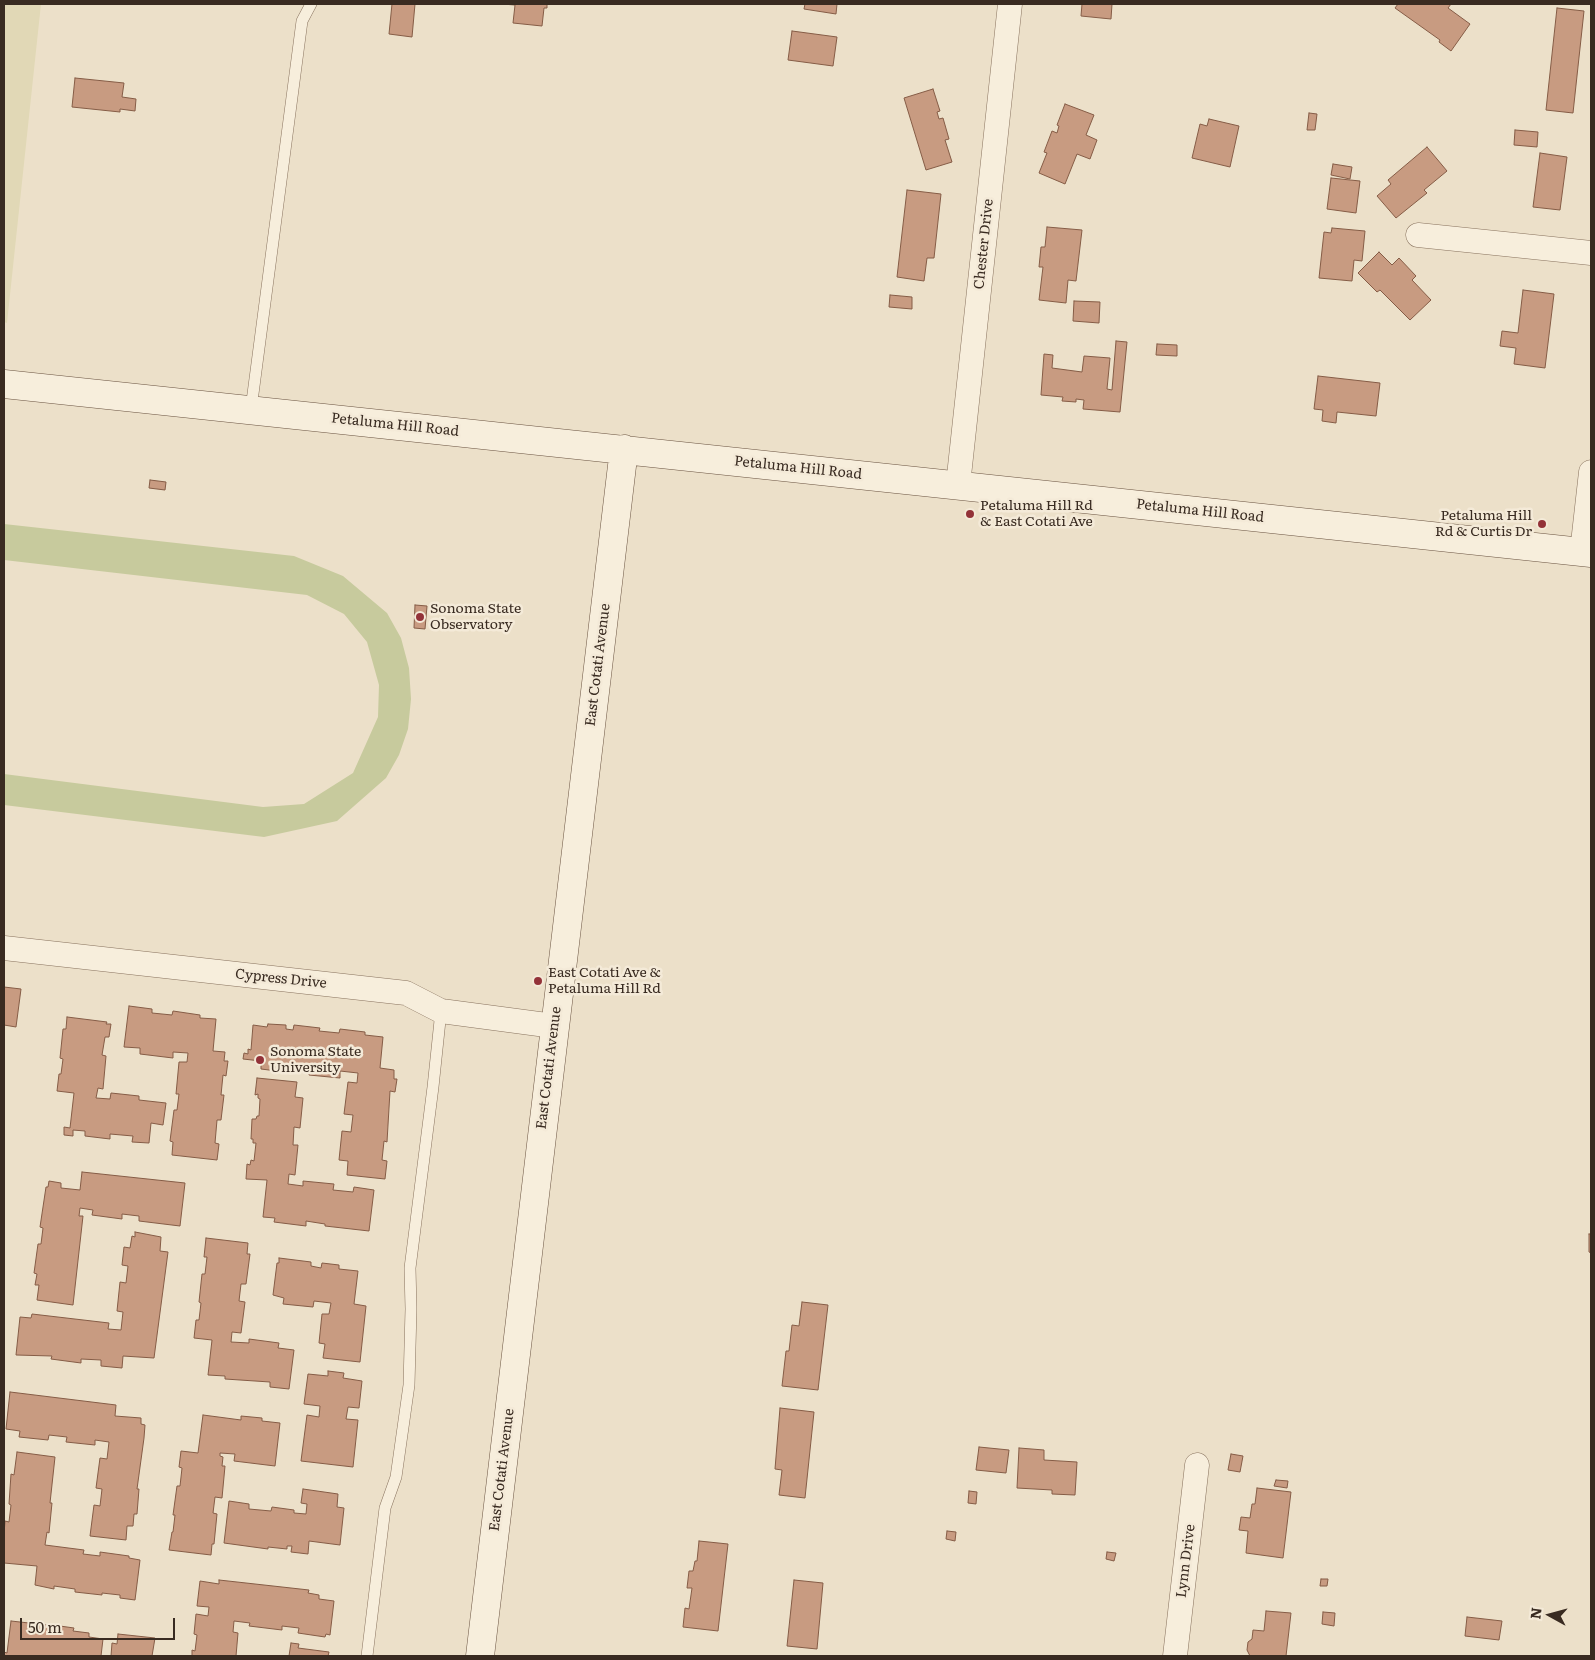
<!DOCTYPE html>
<style>
body{margin:0}
#map{position:relative;width:1595px;height:1660px;overflow:hidden;background:#ece0c9;font-family:Literata,serif}
canvas{display:block}
.frame{position:absolute;inset:0;border:5px solid #392b21;pointer-events:none}
.north{position:absolute;left:1525px;top:1590px;width:50px;height:50px;-webkit-text-stroke:4px #f4ead8;paint-order:stroke;rotate:277deg;font-size:14px;font-weight:700;line-height:20px;text-align:center;color:#392b21}
.north::after{content:'';display:block;margin:auto;width:18px;height:22px;background:#392b21;clip-path:polygon(50% 0,100% 100%,50% 72%,0 100%)}
.scale{position:absolute;left:20px;top:1618px;width:155px;height:22px;box-sizing:border-box;border:2px solid #392b21;border-top:0;padding-left:6px;font-size:15px;line-height:18px;white-space:nowrap;color:#392b21;-webkit-text-stroke:4px #f4ead8;paint-order:stroke}
</style>
<div id="map">
<canvas width="1595" height="1660"></canvas>
<div class="frame"></div>
<div class="north">N</div>
<div class="scale">50 m</div>
</div>
<script>
const ctx = document.querySelector('canvas').getContext('2d');
ctx.lineJoin = 'round';
function fill(path, color) { ctx.fillStyle = color; ctx.fill(path, 'evenodd'); }
const poly = rows => new Path2D(rows.map(r => 'M' + r).join(''));
function trace(path, color, width, dash) { ctx.strokeStyle = color; ctx.lineWidth = width; ctx.lineCap = dash ? 'butt' : 'round'; ctx.setLineDash(dash || []); ctx.stroke(path); }
function label(font, color, halo, rows, align = 'center') {
  ctx.font = font + ' Literata,serif'; ctx.lineWidth = 5; ctx.setLineDash([]); ctx.textBaseline = 'middle'; ctx.strokeStyle = halo; ctx.fillStyle = color; for (const [text, x, y, turn = 0] of rows) {
    ctx.save(); ctx.translate(x, y); ctx.rotate((+turn || 0) * Math.PI / 180); ctx.textAlign = isNaN(turn) ? turn : align; if (halo) ctx.strokeText(text, 0, 0); ctx.fillText(text, 0, 0); ctx.restore();
  }
}
fill(poly([
 [4,4,41,4,7,323,4,322]
]), '#e1d8b6');
fill(poly([
 [4,524,294,556,343,576,387,613,401,638,409,668,411,699,408,729,399,755,386,778,337,821,264,837,4,805,4,774,263,807,304,804,353,773,378,717,379,685,367,642,344,614,307,595,4,560]
]), '#c7ca9d');
const building = poly([
 [392,4,415,4,412,37,389,34,392,4],
 [502,4,547,4,547,8,544,8,542,26,513,23,515,5,502,4],
 [805,4,837,4,836,14,804,9,805,4],
 [1082,4,1112,4,1111,19,1081,16,1082,4],
 [1398,4,1451,4,1448,8,1470,24,1451,51,1439,42,1440,40,1395,8,1398,4],
 [1557,8,1584,11,1573,113,1546,110,1557,8],
 [792,31,837,37,833,66,788,60,792,31],
 [75,78,124,83,122,97,136,99,135,111,120,109,120,112,72,107,75,78],
 [933,89,940,111,937,112,939,119,943,118,949,139,945,140,952,162,926,170,904,98,933,89],
 [1065,104,1094,115,1086,135,1097,140,1090,159,1077,154,1065,184,1039,173,1047,153,1044,152,1052,131,1057,133,1059,126,1057,125,1065,104],
 [1309,113,1317,114,1315,130,1307,130,1309,113],
 [1209,119,1239,126,1230,167,1192,158,1200,124,1207,126,1209,119],
 [1515,130,1538,132,1537,147,1514,145,1515,130],
 [1427,147,1447,171,1424,190,1427,193,1396,218,1377,196,1391,184,1388,180,1427,147],
 [1540,153,1567,157,1560,210,1533,207,1540,153],
 [1333,164,1352,167,1350,179,1331,175,1333,164],
 [1331,178,1360,181,1356,213,1327,209,1331,178],
 [907,190,941,194,934,258,927,258,924,281,897,277,907,190],
 [1047,227,1082,230,1076,281,1068,280,1066,303,1039,300,1043,267,1039,267,1041,247,1045,247,1047,227],
 [1332,228,1365,231,1362,261,1354,260,1352,281,1319,278,1324,232,1331,233,1332,228],
 [1379,252,1392,265,1399,258,1416,276,1412,280,1431,300,1410,320,1380,290,1377,292,1358,273,1379,252],
 [1523,290,1554,294,1545,368,1514,364,1516,348,1500,346,1502,331,1518,333,1523,290],
 [890,295,912,297,912,309,889,307,890,295],
 [1074,301,1100,302,1099,323,1073,321,1074,301],
 [1116,341,1127,342,1120,412,1083,409,1084,400,1076,399,1076,402,1062,401,1063,397,1041,395,1044,354,1053,355,1052,368,1082,372,1084,356,1110,358,1107,389,1112,390,1116,341],
 [1157,344,1177,345,1177,356,1156,355,1157,344],
 [1318,376,1380,383,1376,416,1337,412,1336,423,1322,421,1323,410,1314,409,1318,376],
 [150,480,166,482,165,490,149,488,150,480],
 [415,605,427,606,425,629,414,628,415,605],
 [4,987,21,989,16,1027,4,1025,4,987],
 [129,1006,152,1009,152,1013,172,1015,173,1011,200,1015,200,1018,216,1019,213,1051,225,1052,224,1061,228,1061,226,1076,223,1075,221,1095,224,1095,221,1120,217,1120,215,1143,219,1144,217,1160,172,1155,173,1142,170,1141,174,1110,177,1110,179,1094,176,1094,179,1062,187,1062,188,1053,173,1052,173,1058,140,1054,140,1048,124,1047,129,1006],
 [67,1017,107,1022,106,1024,111,1024,109,1037,105,1037,102,1055,106,1056,103,1089,98,1088,96,1098,110,1099,111,1093,139,1096,139,1100,166,1103,163,1125,151,1123,149,1143,132,1142,133,1136,110,1134,110,1139,85,1136,85,1131,73,1130,73,1136,64,1135,64,1127,70,1128,74,1093,57,1091,59,1074,61,1074,63,1059,60,1058,63,1029,66,1029,67,1017],
 [268,1024,286,1025,286,1029,293,1030,294,1025,320,1028,319,1031,339,1033,340,1029,365,1032,365,1035,383,1037,380,1068,394,1070,394,1079,397,1079,395,1092,390,1091,387,1142,384,1141,382,1160,387,1161,385,1179,347,1175,348,1161,339,1160,342,1131,351,1132,353,1115,344,1114,348,1082,357,1083,358,1073,340,1071,340,1078,309,1075,309,1067,293,1066,293,1073,261,1069,261,1061,243,1059,244,1053,248,1054,248,1049,251,1050,253,1025,267,1027,268,1024],
 [257,1078,297,1082,295,1097,303,1098,300,1128,294,1127,293,1145,298,1145,295,1175,289,1174,288,1184,303,1186,303,1181,334,1184,333,1190,353,1192,354,1187,374,1190,369,1231,325,1226,325,1224,306,1221,306,1226,274,1222,275,1218,263,1217,267,1180,246,1179,247,1164,250,1165,251,1160,254,1161,256,1143,253,1143,253,1139,251,1139,252,1119,256,1119,257,1116,259,1116,260,1099,258,1098,258,1094,255,1095,257,1078],
 [82,1172,185,1183,180,1226,139,1221,139,1216,122,1214,122,1219,92,1215,93,1210,80,1208,79,1216,83,1216,73,1305,37,1300,39,1285,35,1285,37,1274,34,1273,38,1244,41,1244,43,1228,40,1227,46,1187,48,1187,49,1181,61,1183,61,1188,80,1190,82,1172],
 [135,1232,161,1237,160,1251,168,1252,154,1358,123,1356,122,1368,101,1366,101,1360,81,1359,81,1363,51,1359,52,1356,16,1355,20,1317,31,1318,32,1314,109,1323,108,1329,121,1330,123,1312,117,1311,120,1282,126,1283,128,1266,122,1265,124,1247,130,1248,132,1236,135,1237,135,1232],
 [1589,1234,1591,1234,1591,1253,1589,1252,1589,1234],
 [206,1238,248,1243,247,1254,250,1254,246,1284,241,1284,239,1301,245,1302,241,1333,232,1332,231,1342,249,1343,249,1339,279,1343,278,1348,294,1350,289,1389,270,1387,270,1382,225,1379,225,1376,208,1375,212,1340,194,1338,196,1320,199,1320,201,1303,199,1302,202,1274,205,1274,207,1257,204,1257,206,1238],
 [279,1258,311,1262,311,1266,321,1268,322,1263,339,1265,339,1269,358,1271,354,1304,366,1306,360,1362,323,1358,325,1344,319,1343,322,1314,329,1314,331,1303,314,1301,313,1307,283,1304,284,1298,273,1295,277,1263,279,1263,279,1258],
 [802,1302,828,1305,818,1390,782,1386,786,1351,789,1351,792,1325,799,1326,802,1302],
 [328,1371,344,1373,343,1378,362,1381,359,1408,348,1407,346,1419,358,1420,353,1467,301,1461,307,1415,319,1417,320,1406,304,1404,308,1374,328,1376,328,1371],
 [10,1392,116,1405,115,1416,141,1418,141,1424,145,1425,144,1438,137,1489,139,1489,137,1514,134,1514,133,1526,127,1526,126,1540,90,1536,94,1505,100,1506,102,1489,96,1488,100,1458,107,1459,109,1442,95,1440,95,1445,66,1442,67,1437,49,1435,48,1440,19,1437,20,1431,6,1429,10,1392],
 [780,1408,814,1412,805,1498,779,1495,782,1470,775,1469,780,1408],
 [203,1415,241,1420,241,1416,262,1418,262,1421,280,1423,275,1466,234,1461,235,1454,220,1453,220,1456,223,1457,222,1466,225,1466,222,1498,215,1497,213,1513,217,1514,214,1544,212,1544,211,1555,169,1550,172,1532,173,1532,175,1515,173,1515,177,1486,180,1486,182,1468,179,1467,181,1451,198,1453,203,1415],
 [979,1447,1009,1450,1006,1473,976,1470,979,1447],
 [1019,1448,1044,1450,1044,1460,1077,1462,1075,1495,1052,1494,1052,1490,1017,1488,1019,1448],
 [17,1452,55,1457,50,1503,52,1503,49,1533,47,1532,45,1545,84,1550,83,1554,100,1556,100,1552,129,1556,129,1558,140,1560,135,1600,120,1598,120,1595,102,1593,102,1595,75,1592,75,1589,54,1586,54,1589,35,1585,37,1566,4,1563,4,1534,5,1521,9,1522,11,1505,9,1504,11,1474,14,1475,17,1452],
 [1231,1454,1243,1456,1240,1472,1228,1470,1231,1454],
 [1276,1480,1288,1481,1287,1488,1274,1486,1276,1480],
 [1257,1488,1291,1492,1283,1558,1246,1553,1248,1531,1239,1530,1241,1517,1250,1518,1252,1504,1255,1504,1257,1488],
 [303,1489,338,1494,337,1507,344,1508,340,1545,309,1541,308,1554,291,1552,292,1546,287,1546,287,1549,268,1547,268,1549,224,1543,229,1501,249,1504,249,1509,271,1511,272,1507,294,1510,294,1513,306,1514,307,1504,301,1503,303,1489],
 [969,1491,977,1492,976,1504,968,1503,969,1491],
 [947,1531,956,1532,955,1541,946,1539,947,1531],
 [699,1541,728,1544,718,1631,683,1627,685,1608,689,1609,692,1588,687,1588,689,1571,693,1571,695,1561,697,1561,699,1541],
 [1107,1552,1116,1553,1114,1561,1106,1559,1107,1552],
 [1321,1579,1328,1579,1327,1586,1320,1586,1321,1579],
 [219,1580,309,1590,308,1593,319,1595,319,1599,334,1601,330,1635,326,1634,325,1637,298,1633,299,1628,282,1626,282,1630,249,1626,250,1623,234,1621,233,1632,238,1633,236,1656,192,1656,192,1650,195,1651,197,1635,194,1634,196,1614,208,1616,209,1607,197,1606,200,1581,219,1584,219,1580],
 [794,1580,823,1583,817,1649,787,1646,794,1580],
 [1266,1611,1291,1613,1286,1656,1250,1656,1247,1650,1248,1642,1252,1639,1253,1630,1264,1631,1266,1611],
 [1323,1612,1335,1613,1334,1626,1322,1624,1323,1612],
 [1467,1617,1502,1621,1499,1640,1465,1636,1467,1617],
 [11,1621,56,1626,55,1630,60,1630,60,1626,74,1628,73,1631,89,1633,89,1637,103,1639,101,1656,4,1656,4,1652,7,1653,11,1621],
 [118,1634,155,1638,152,1656,111,1656,112,1643,117,1644,118,1634],
 [291,1643,299,1644,298,1648,329,1652,328,1656,289,1656,291,1643]
]);
fill(building, '#c89b81');
trace(building, '#855c46', 1);
const service = poly([
 [251,409,302,21,311,4],
 [367,1656,385,1508,396,1477,409,1385,411,1309,410,1268,433,1087,441,1011]
]);
const minor = poly([
 [1418,235,1591,253],
 [958,485,1010,4],
 [1582,552,1591,472],
 [4,948,406,993,441,1011,554,1026],
 [1175,1656,1197,1465]
]);
const secondary = poly([
 [4,384,1591,553],
 [480,1656,624,449]
]);
trace(service, '#88725e', 12);
trace(minor, '#88725e', 25);
trace(secondary, '#6a5341', 29);
trace(service, '#f7eedc', 11);
trace(minor, '#f7eedc', 24);
trace(secondary, '#f7eedc', 28);
for (const [x, y, r, color] of [
 [970,514,5,"#933238"],
 [1542,524,5,"#933238"],
 [420,617,5,"#933238"],
 [538,981,5,"#933238"],
 [260,1060,5,"#933238"]
]) { const dot = new Path2D(); dot.arc(x, y, r, 0, 2 * Math.PI); ctx.fillStyle = color; ctx.fill(dot); trace(dot, '#f4ead8', 2); }
label('14px', '#392b21', '#f4ead8', [
 ["Chester Drive",984,244,-84],
 ["Petaluma Hill Road",395,425,6],
 ["Petaluma Hill Road",798,468,6],
 ["Petaluma Hill Road",1200,511,6],
 ["East Cotati Avenue",598,665,-83],
 ["Cypress Drive",281,979,6],
 ["East Cotati Avenue",549,1068,-83],
 ["East Cotati Avenue",502,1470,-83],
 ["Lynn Drive",1186,1561,-83]
]);
label('14px', '#392b21', '#f4ead8', [
 ["Petaluma Hill Rd",980,506],
 ["& East Cotati Ave",980,522],
 ["Petaluma Hill",1532,516,"right"],
 ["Rd & Curtis Dr",1532,532,"right"],
 ["Sonoma State",430,609],
 ["Observatory",430,625],
 ["East Cotati Ave &",548,973],
 ["Petaluma Hill Rd",548,989],
 ["Sonoma State",270,1052],
 ["University",270,1068]
], 'left');
</script>
